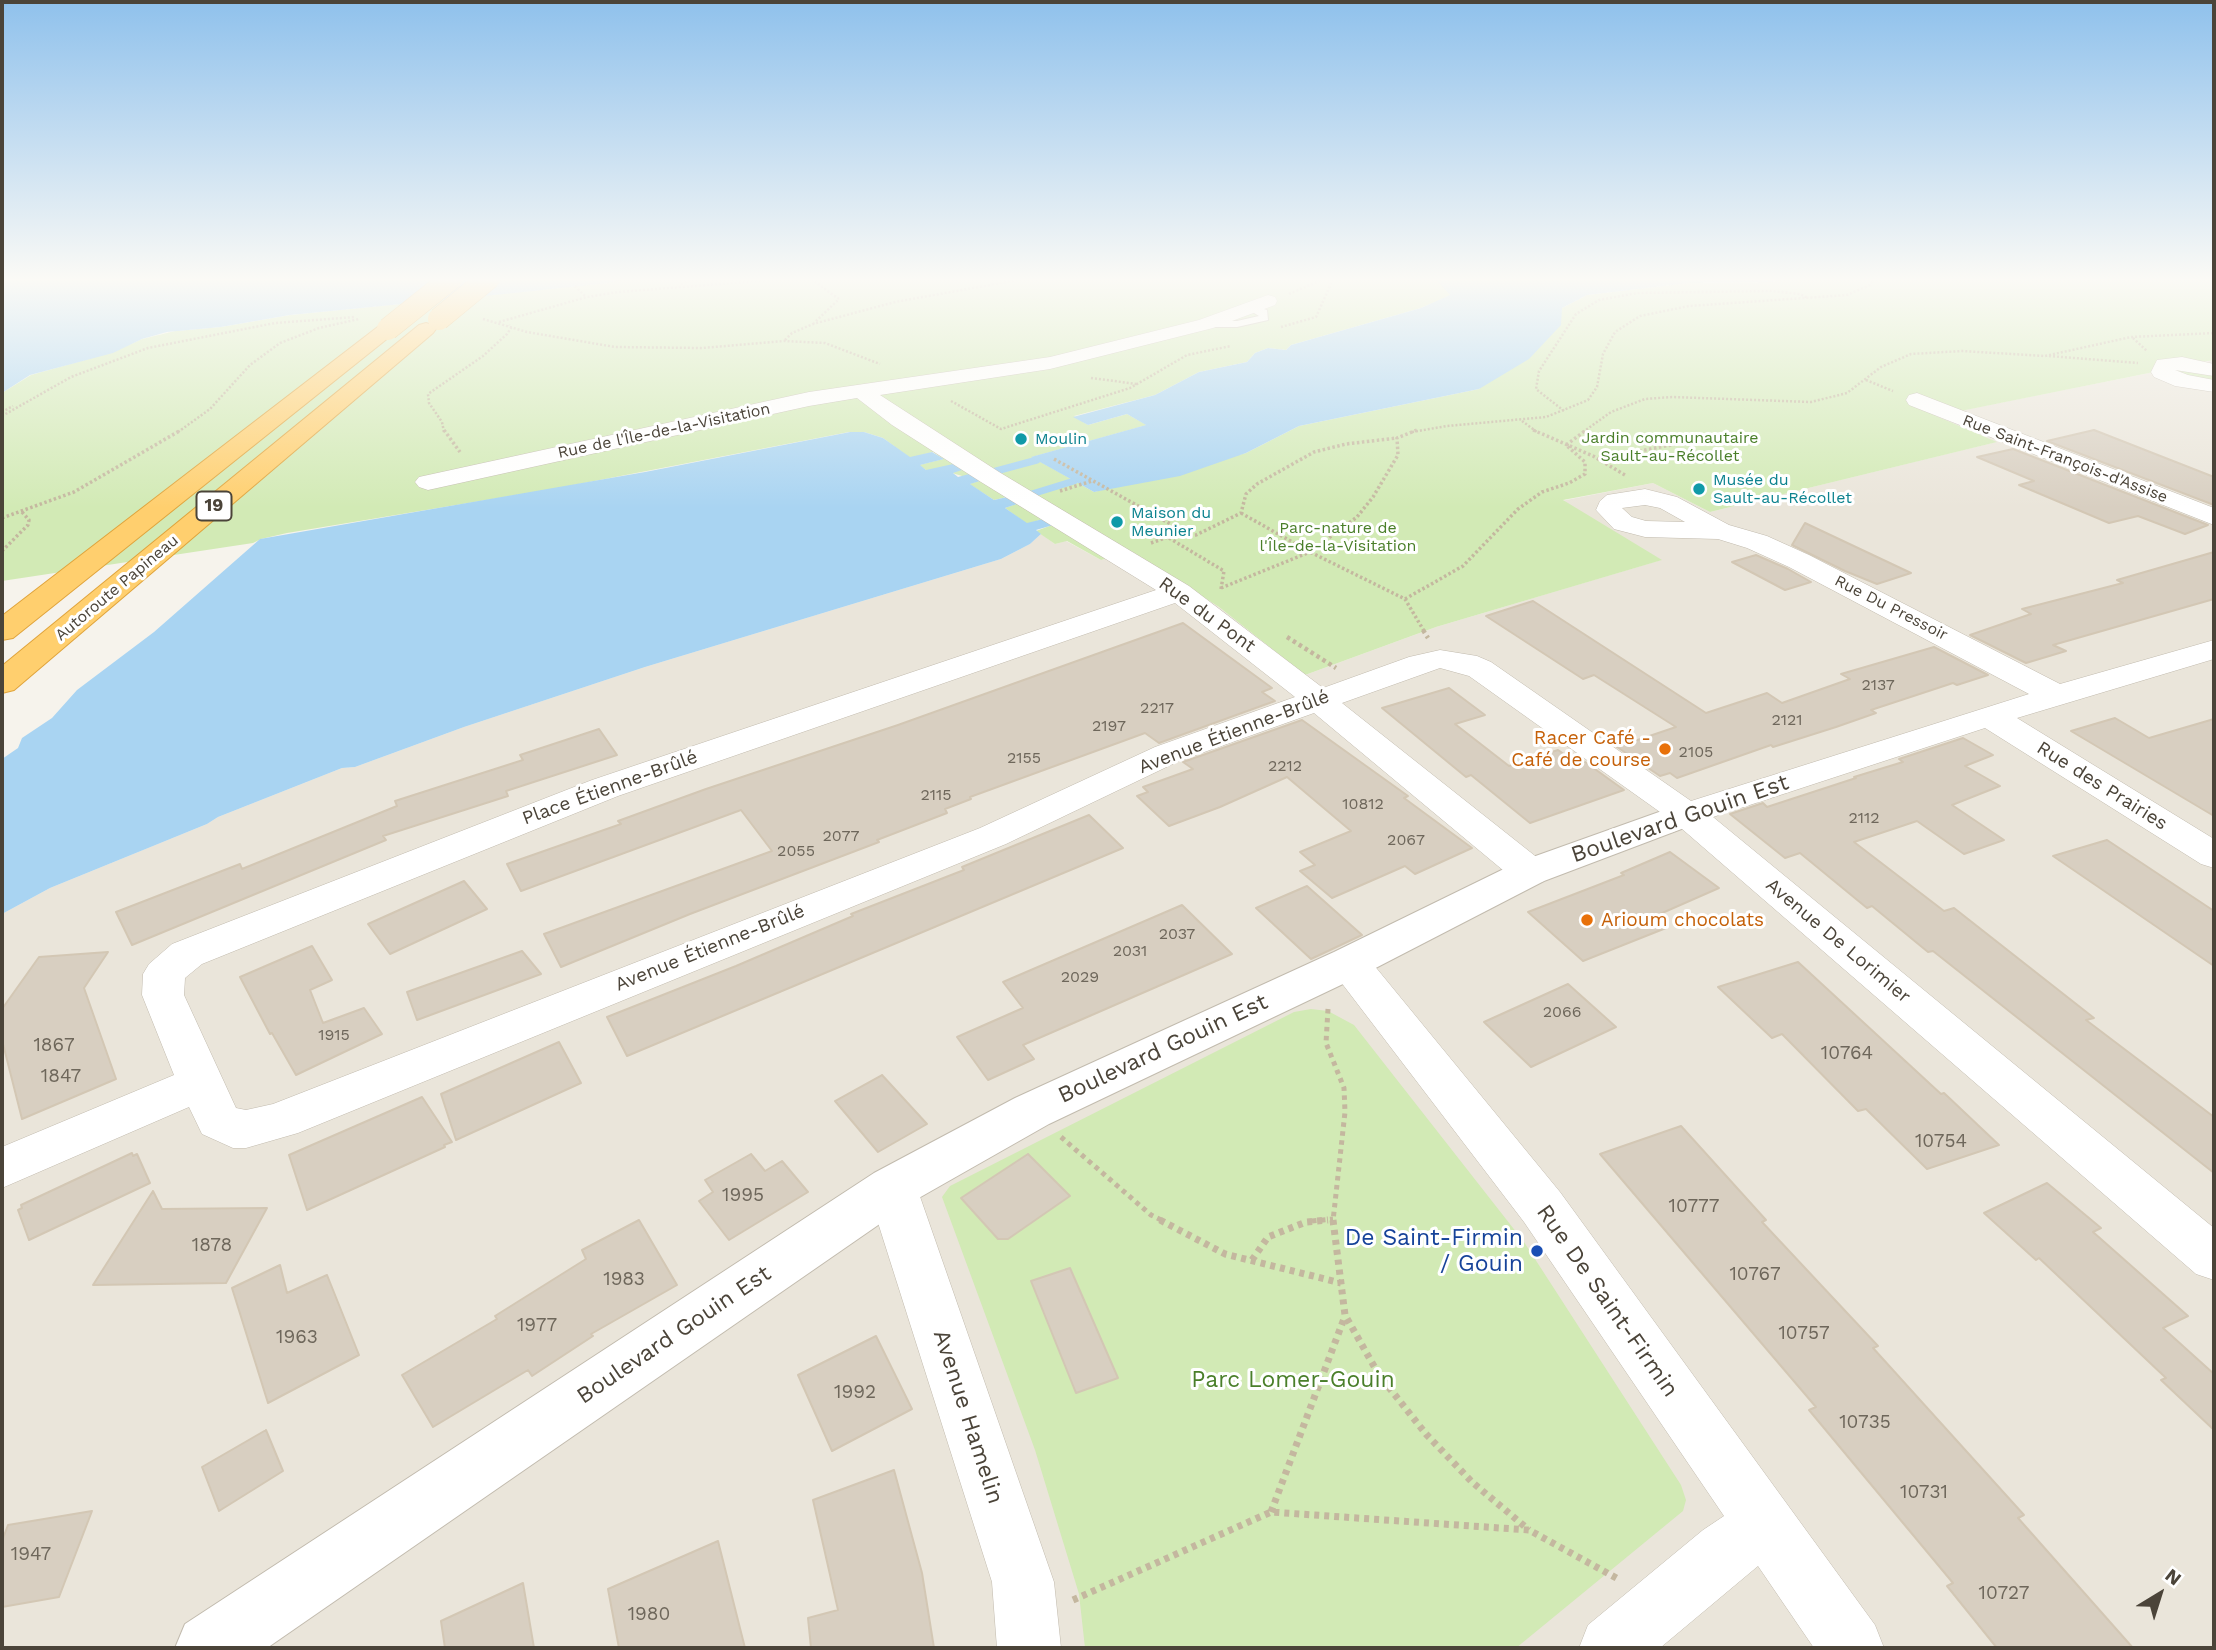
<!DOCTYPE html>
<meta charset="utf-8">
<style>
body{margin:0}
#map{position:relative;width:2216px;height:1650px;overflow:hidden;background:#f6f3ec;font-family:"Work Sans",sans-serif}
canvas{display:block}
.frame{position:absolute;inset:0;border:4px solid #4b4439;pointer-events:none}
.north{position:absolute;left:2125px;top:1559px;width:70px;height:70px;-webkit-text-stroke:5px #fff;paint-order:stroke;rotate:38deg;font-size:19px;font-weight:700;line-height:28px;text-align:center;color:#4b4439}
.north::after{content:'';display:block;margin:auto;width:24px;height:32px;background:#4b4439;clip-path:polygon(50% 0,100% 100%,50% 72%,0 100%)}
</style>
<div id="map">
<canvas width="2216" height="1650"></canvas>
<div class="frame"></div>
<div class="north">N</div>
</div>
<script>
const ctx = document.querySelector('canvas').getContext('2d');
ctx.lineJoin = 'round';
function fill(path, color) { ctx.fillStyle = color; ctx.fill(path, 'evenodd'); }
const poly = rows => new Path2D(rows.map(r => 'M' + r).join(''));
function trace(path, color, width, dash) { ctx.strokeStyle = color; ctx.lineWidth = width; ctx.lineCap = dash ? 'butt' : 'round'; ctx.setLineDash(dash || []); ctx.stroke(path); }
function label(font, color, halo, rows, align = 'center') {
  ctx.font = font + ' "Work Sans",sans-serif'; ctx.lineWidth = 6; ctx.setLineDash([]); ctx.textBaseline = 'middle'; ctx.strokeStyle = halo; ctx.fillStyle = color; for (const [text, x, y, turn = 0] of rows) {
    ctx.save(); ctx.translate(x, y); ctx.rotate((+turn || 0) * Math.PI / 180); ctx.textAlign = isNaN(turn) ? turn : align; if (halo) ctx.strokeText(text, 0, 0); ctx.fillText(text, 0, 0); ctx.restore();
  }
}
fill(poly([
 [2214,360,2214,1648,2,1648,2,914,50,888,207,824,218,817,342,768,355,767,464,727,645,667,1001,559,1030,544,1041,534,1055,544,1066,541,1101,560,1131,551,1219,607,1305,675,1436,627,1661,560,1561,501,1653,483,1710,512,1996,442,1934,416]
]), '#eae5da');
fill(poly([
 [631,277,1434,277,1451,295,1421,308,1291,345,1286,350,1268,348,1255,353,1247,362,1199,372,1155,395,1074,416,1088,425,1127,414,1147,425,1032,457,1094,492,1246,453,1299,426,1479,389,1562,308,1587,295,1689,283,1772,282,1791,277,2214,277,2214,360,2185,365,2213,374,2214,383,2189,378,2169,369,1936,416,1997,442,1710,512,1653,483,1563,500,1662,560,1436,627,1305,675,1219,607,1131,551,1101,560,1067,541,1055,544,1036,531,1052,525,1043,519,1027,524,1005,508,1016,504,1007,497,994,500,969,484,979,481,952,473,926,470,919,465,943,459,933,452,910,458,883,438,864,432,849,432,553,489,287,533,261,539,253,543,2,581,2,393,31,375,113,352,142,339,175,331,221,327,290,315,608,283],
 [1311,1009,1328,1011,1354,1025,1524,1242,1681,1485,1686,1500,1683,1511,1516,1648,1085,1648,1079,1594,1035,1450,942,1197,950,1186,1294,1012]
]), '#d2eab5');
fill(poly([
 [2,277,631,277,608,283,514,293,290,315,221,327,167,332,142,339,113,353,30,375,2,393],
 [1434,277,1791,277,1772,282,1689,283,1587,295,1562,308,1561,325,1529,359,1479,389,1299,426,1246,453,1180,476,1094,492,1031,457,1146,425,1127,414,1088,425,1073,417,1155,395,1199,372,1247,362,1255,353,1268,348,1286,350,1291,345,1421,308,1450,295],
 [850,432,864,432,883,438,910,457,932,452,944,459,920,465,926,470,953,464,962,470,953,473,958,477,969,474,980,481,970,484,994,500,1007,497,1017,504,1005,508,1027,523,1043,519,1053,525,1036,530,1041,534,1030,544,1001,559,645,667,464,727,355,767,342,768,218,817,207,824,50,888,2,914,2,759,18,748,22,738,52,718,77,690,154,632,260,539,645,472]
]), '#a9d4f2');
trace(poly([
 [985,474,1037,460],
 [1022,497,1074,481]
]), '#a9d4f2', 7);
const building = poly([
 [2094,430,2214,477,2214,505,2047,441,2094,430],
 [2013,449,2208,525,2185,534,2138,516,2109,523,2019,485,2034,481,1977,457,2013,449],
 [1805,523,1911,573,1877,584,1845,571,1792,545,1805,523],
 [2214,552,2214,599,2053,645,2066,651,2026,663,1970,635,2031,614,2022,609,2123,583,2117,580,2214,552],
 [1756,555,1788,569,1811,582,1785,590,1732,562,1756,555],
 [1533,601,1706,713,1767,693,1782,703,1850,679,1841,674,1934,647,1988,675,1957,685,1953,683,1871,710,1876,713,1836,727,1773,747,1771,745,1677,778,1670,773,1660,776,1617,747,1676,727,1594,675,1583,679,1486,616,1533,601],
 [1183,623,1272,688,1262,692,1275,701,1159,743,1145,733,970,797,971,799,945,809,947,813,877,840,879,842,690,914,561,967,544,934,772,851,741,810,521,891,507,864,621,824,618,821,706,789,898,725,1183,623],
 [1449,688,1485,715,1455,724,1509,766,1558,750,1574,761,1581,759,1624,790,1530,823,1471,775,1466,777,1382,708,1449,688],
 [2115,718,2149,738,2214,719,2214,816,2071,731,2115,718],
 [1302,720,1408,796,1404,798,1472,848,1415,874,1405,866,1332,898,1300,871,1315,865,1300,852,1351,831,1287,777,1220,807,1169,826,1137,796,1148,792,1143,787,1193,769,1183,762,1302,720],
 [599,729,617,755,506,791,508,796,383,836,386,840,132,945,116,912,240,864,242,869,397,806,395,801,523,760,520,755,599,729],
 [1963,738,1993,755,1965,766,2000,786,1952,805,2004,840,1964,854,1917,821,1854,842,1944,911,1954,908,2094,1018,2086,1020,2214,1117,2214,1173,1933,951,1928,952,1872,906,1867,908,1800,853,1785,858,1730,814,1763,803,1767,807,1856,778,1854,777,1903,762,1899,759,1963,738],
 [1089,815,1123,848,627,1056,607,1017,736,966,853,916,851,914,964,870,962,867,1089,815],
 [2107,840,2214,911,2214,966,2053,856,2107,840],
 [1670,852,1719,888,1653,917,1666,928,1583,961,1528,912,1624,875,1621,873,1670,852],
 [464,881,487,909,390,954,368,924,464,881],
 [1307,886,1362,935,1311,959,1256,908,1307,886],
 [1182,905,1232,954,1023,1045,1034,1059,988,1080,957,1037,1023,1008,1003,982,1182,905],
 [312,946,332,980,310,990,323,1023,364,1008,382,1034,296,1075,272,1033,270,1034,240,977,312,946],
 [522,951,541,974,417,1020,407,992,522,951],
 [108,952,84,988,116,1079,22,1119,2,1040,2,1009,39,957,108,952],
 [1798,962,1941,1094,1944,1093,1999,1145,1927,1169,1866,1109,1858,1111,1782,1034,1772,1038,1718,987,1798,962],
 [1568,984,1616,1027,1531,1067,1484,1022,1568,984],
 [559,1042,581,1083,456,1140,441,1094,559,1042],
 [882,1075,927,1124,878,1152,835,1101,882,1075],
 [422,1097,452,1142,444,1145,445,1147,307,1210,289,1155,422,1097],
 [1681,1126,1766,1220,1762,1222,1878,1346,1873,1348,2024,1515,2018,1518,2133,1648,1997,1648,1947,1586,1953,1583,1809,1410,1816,1407,1600,1154,1681,1126],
 [132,1153,133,1156,137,1154,150,1183,29,1240,18,1210,22,1208,21,1205,132,1153],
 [751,1154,765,1171,782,1161,808,1192,729,1240,699,1201,713,1192,705,1180,751,1154],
 [1028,1154,1070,1196,1008,1239,998,1239,961,1198,1028,1154],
 [2047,1183,2101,1228,2093,1232,2188,1316,2163,1328,2214,1374,2214,1430,2161,1380,2166,1378,2039,1258,2036,1260,1984,1213,2047,1183],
 [153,1191,162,1209,267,1208,226,1283,93,1285,153,1191],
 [639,1220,677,1285,591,1334,593,1336,532,1376,528,1370,433,1427,402,1375,497,1319,495,1316,586,1259,582,1250,639,1220],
 [280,1265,287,1293,327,1275,359,1355,268,1403,232,1288,280,1265],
 [1070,1268,1118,1378,1076,1393,1031,1281,1070,1268],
 [876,1336,912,1409,832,1451,798,1375,876,1336],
 [266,1430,283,1471,219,1511,202,1467,266,1430],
 [894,1470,922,1573,934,1648,811,1648,808,1618,838,1610,813,1500,894,1470],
 [92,1511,59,1597,2,1607,2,1541,8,1525,92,1511],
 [718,1541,745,1648,619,1648,608,1589,718,1541],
 [523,1583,534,1648,445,1648,441,1621,523,1583]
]);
fill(building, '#d8cfc1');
trace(building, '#d3c7b4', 2);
const service = poly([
 [1251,305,1267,310,1268,320,1237,327,1206,327,1201,324,1206,321,1237,321,1259,316,1246,308,1251,305]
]);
const minor = poly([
 [1268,295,1275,297,1277,301,1275,305,1213,328,1050,369,880,395,999,472,1189,586,1323,688,1409,657,1440,650,1477,656,1491,662,1691,801,2029,694,1789,567,1747,548,1718,539,1645,537,1614,529,1596,510,1600,501,1607,495,1645,489,1677,497,1729,525,1767,536,1809,555,2060,684,2214,640,2214,659,2017,718,2214,839,2214,868,2201,864,1985,728,1713,817,2214,1228,2214,1280,2196,1274,1674,822,1469,676,1440,668,1342,703,1544,863,1549,872,1544,881,1530,884,1516,881,1314,713,1179,761,1006,844,298,1133,246,1148,233,1148,202,1134,189,1107,2,1188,2,1147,174,1075,142,995,143,974,149,964,172,944,592,780,1156,590,981,482,892,425,857,398,809,406,428,490,419,487,415,482,419,477,809,392,1050,357,1199,320,1268,295],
 [1645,505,1660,508,1685,522,1646,521,1632,517,1622,508,1645,505],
 [1175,603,1295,697,1155,747,980,828,273,1104,246,1110,236,1108,184,995,185,978,202,964,618,796,1175,603],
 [2182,357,2214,364,2214,376,2175,370,2188,375,2214,380,2214,392,2175,386,2154,377,2151,372,2157,360,2182,357],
 [1917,393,2214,508,2214,525,1909,405,1906,400,1909,395,1917,393],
 [1349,949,1364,953,1560,1192,1875,1625,1884,1648,1814,1648,1758,1566,1660,1648,1579,1648,1588,1625,1703,1530,1724,1516,1524,1222,1334,973,1328,963,1334,953,1349,949],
 [892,1168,909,1174,917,1188,1054,1582,1061,1648,997,1648,992,1582,867,1188,875,1174,892,1168]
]);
const tertiary = poly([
 [1687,802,1700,806,1706,814,1700,822,1544,881,1364,974,1049,1124,910,1203,267,1648,175,1648,185,1624,874,1173,1015,1098,1334,952,1516,863,1687,802]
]);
const motorway = poly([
 [426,323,433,325,436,329,433,333,14,690,2,693,2,666,419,325,426,323],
 [386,324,393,326,396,330,393,334,13,638,2,640,2,616,379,326,386,324]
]);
trace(service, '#c2bbae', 2);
trace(minor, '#c2bbae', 1);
trace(tertiary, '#c2bbae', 2);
trace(motorway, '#e0a43c', 2);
trace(poly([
 [808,277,839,299,814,323],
 [681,284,698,277],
 [575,286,586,297],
 [1289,294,1328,277],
 [483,319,527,332,615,347,702,348,784,341,825,343,880,364],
 [499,322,587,297,618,292,809,277],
 [1281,327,1316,317,1334,277],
 [2133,338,2147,351],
 [785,340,792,333,813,324,895,302,1034,277],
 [2049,356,2138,363],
 [1091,378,1137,384],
 [1866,380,1893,391],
 [951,401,1001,429,1130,388,1187,355,1231,346],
 [1564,411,1536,389,1539,371,1576,314,1599,300,1637,293,1771,291,1800,294,1808,298],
 [2,412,13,406],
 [2,416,71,377,148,348,275,323,355,317],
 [1522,421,1537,432],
 [178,432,210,409,250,365,280,343,319,328,359,319],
 [444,432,442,422,429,403,428,394,483,356,507,334,511,328,509,325],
 [1412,432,1447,426,1546,417,1588,400,1597,387,1603,354,1615,332,1640,316,1689,306,1847,295,1870,285,1875,277],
 [1583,432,1611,412,1645,399,1672,397,1811,402,1847,393,1881,367,1911,354,1962,351,2045,356,2131,337,2214,333]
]), '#c4b79f', 2.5, [2, 2]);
trace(poly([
 [444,430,460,452],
 [1533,430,1593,456,1625,475],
 [1054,459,1192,536],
 [1600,459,1696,440],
 [1060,491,1092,481],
 [1241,513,1310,552,1405,599,1424,631],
 [2,518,74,492,181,430],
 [1169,538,1224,571,1221,589],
 [1151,543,1168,537,1196,535,1241,513,1246,494,1257,484,1314,452,1346,444,1397,438],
 [2,551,28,525,29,520,22,512],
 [1221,588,1310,552,1357,517,1373,497,1398,455,1397,438,1417,430],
 [1405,599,1463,566,1518,509,1542,492,1569,483,1585,474,1585,462,1566,445,1586,430]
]), '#c4b79f', 3.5, [2.5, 2.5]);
trace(poly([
 [1423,630,1428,638],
 [1287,637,1336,668]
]), '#c4b79f', 4.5, [3.5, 3.5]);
trace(poly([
 [1328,1009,1326,1043,1344,1088,1345,1112,1333,1221],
 [1061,1137,1151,1215,1163,1221],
 [1312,1221,1333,1219]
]), '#c4b79f', 5, [4.5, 4.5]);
trace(poly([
 [1160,1220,1225,1254,1341,1283],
 [1333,1220,1345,1315,1379,1375,1426,1434,1472,1482,1529,1530],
 [1252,1260,1268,1237,1306,1222,1328,1220],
 [1271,1512,1345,1316],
 [1073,1600,1271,1512,1529,1530,1620,1580]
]), '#c4b79f', 7, [5, 5]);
fill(service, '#fff');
fill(minor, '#fff');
fill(tertiary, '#fff');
fill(motorway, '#ffcf6e');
const motorwayBridge = poly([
 [439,319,490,277],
 [388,329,453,277]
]);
trace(motorwayBridge, '#e0a43c', 23, []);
trace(motorwayBridge, '#ffcf6e', 22);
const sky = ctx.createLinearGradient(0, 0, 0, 508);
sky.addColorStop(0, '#8fc1ec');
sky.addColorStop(0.55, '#fbfaf6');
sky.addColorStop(1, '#fbfaf600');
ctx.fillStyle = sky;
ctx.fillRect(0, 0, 2216, 508);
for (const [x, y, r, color] of [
 [1021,439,7,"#0f9aa8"],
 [1699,489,7,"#0f9aa8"],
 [1117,522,7,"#0f9aa8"],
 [1665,749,7,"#e8710a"],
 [1587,920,7,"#e8710a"],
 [1537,1251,7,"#1a4fb4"]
]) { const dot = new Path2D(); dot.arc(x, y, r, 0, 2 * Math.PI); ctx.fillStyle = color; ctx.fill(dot); trace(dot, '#fff', 2.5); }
label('16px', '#4b4439', '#fff', [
 ["Rue de l'Île-de-la-Visitation",664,431,-12],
 ["Rue Saint-François-d'Assise",2065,459,21],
 ["Autoroute Papineau",117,588,-40],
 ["Rue Du Pressoir",1891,608,27]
]);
label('16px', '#4a7f2a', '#fff', [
 ["Jardin communautaire",1670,438],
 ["Sault-au-Récollet",1670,456],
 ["Parc-nature de",1338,528],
 ["l'Île-de-la-Visitation",1338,546]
]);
label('16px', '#0d838f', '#fff', [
 ["Moulin",1035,439],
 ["Musée du",1713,480],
 ["Sault-au-Récollet",1713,498],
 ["Maison du",1131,513],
 ["Meunier",1131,531]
], 'left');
label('16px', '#6e675b', null, [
 ["2137",1878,685],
 ["2217",1157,708],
 ["2121",1787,720],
 ["2197",1109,726],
 ["2105",1696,752],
 ["2155",1024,758],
 ["2212",1285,766],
 ["2115",936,795],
 ["10812",1363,804],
 ["2112",1864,818],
 ["2077",841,836],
 ["2067",1406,840],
 ["2055",796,851],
 ["2037",1177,934],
 ["2031",1130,951],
 ["2029",1080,977],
 ["2066",1562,1012],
 ["1915",334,1035]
]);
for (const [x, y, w] of [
 [214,506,35]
]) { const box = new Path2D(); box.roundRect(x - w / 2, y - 14.5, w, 29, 5); ctx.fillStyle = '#fff'; ctx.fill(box); trace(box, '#4b4439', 2); }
label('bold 18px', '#4b4439', null, [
 ["19",214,506]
]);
label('19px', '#4b4439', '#fff', [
 ["Rue du Pont",1207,615,36],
 ["Avenue Étienne-Brûlé",1234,732,-21],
 ["Rue des Prairies",2102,786,32],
 ["Place Étienne-Brûlé",610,788,-20],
 ["Avenue De Lorimier",1838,941,40],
 ["Avenue Étienne-Brûlé",710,948,-22]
]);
label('19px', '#c56008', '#fff', [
 ["Racer Café -",1651,738],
 ["Café de course",1651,760],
 ["Arioum chocolats",1601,920,"left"]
], 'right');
label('19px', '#6e675b', null, [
 ["1867",54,1045],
 ["10764",1847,1053],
 ["1847",61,1076],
 ["10754",1941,1141],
 ["1995",743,1195],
 ["10777",1694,1206],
 ["1878",212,1245],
 ["10767",1755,1274],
 ["1983",624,1279],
 ["1977",537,1325],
 ["10757",1804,1333],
 ["1963",297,1337],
 ["1992",855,1392],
 ["10735",1865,1422],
 ["10731",1924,1492],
 ["1947",31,1554],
 ["10727",2004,1593],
 ["1980",649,1614]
]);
label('23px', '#4b4439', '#fff', [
 ["Boulevard Gouin Est",1680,819,-19],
 ["Boulevard Gouin Est",1163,1049,-25],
 ["Rue De Saint-Firmin",1607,1301,55],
 ["Boulevard Gouin Est",674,1335,-34],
 ["Avenue Hamelin",968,1417,72]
]);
label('23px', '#164399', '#fff', [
 ["De Saint-Firmin",1523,1238],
 ["/ Gouin",1523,1264]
], 'right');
label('23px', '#4a7f2a', '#fff', [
 ["Parc Lomer-Gouin",1293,1380]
]);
</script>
